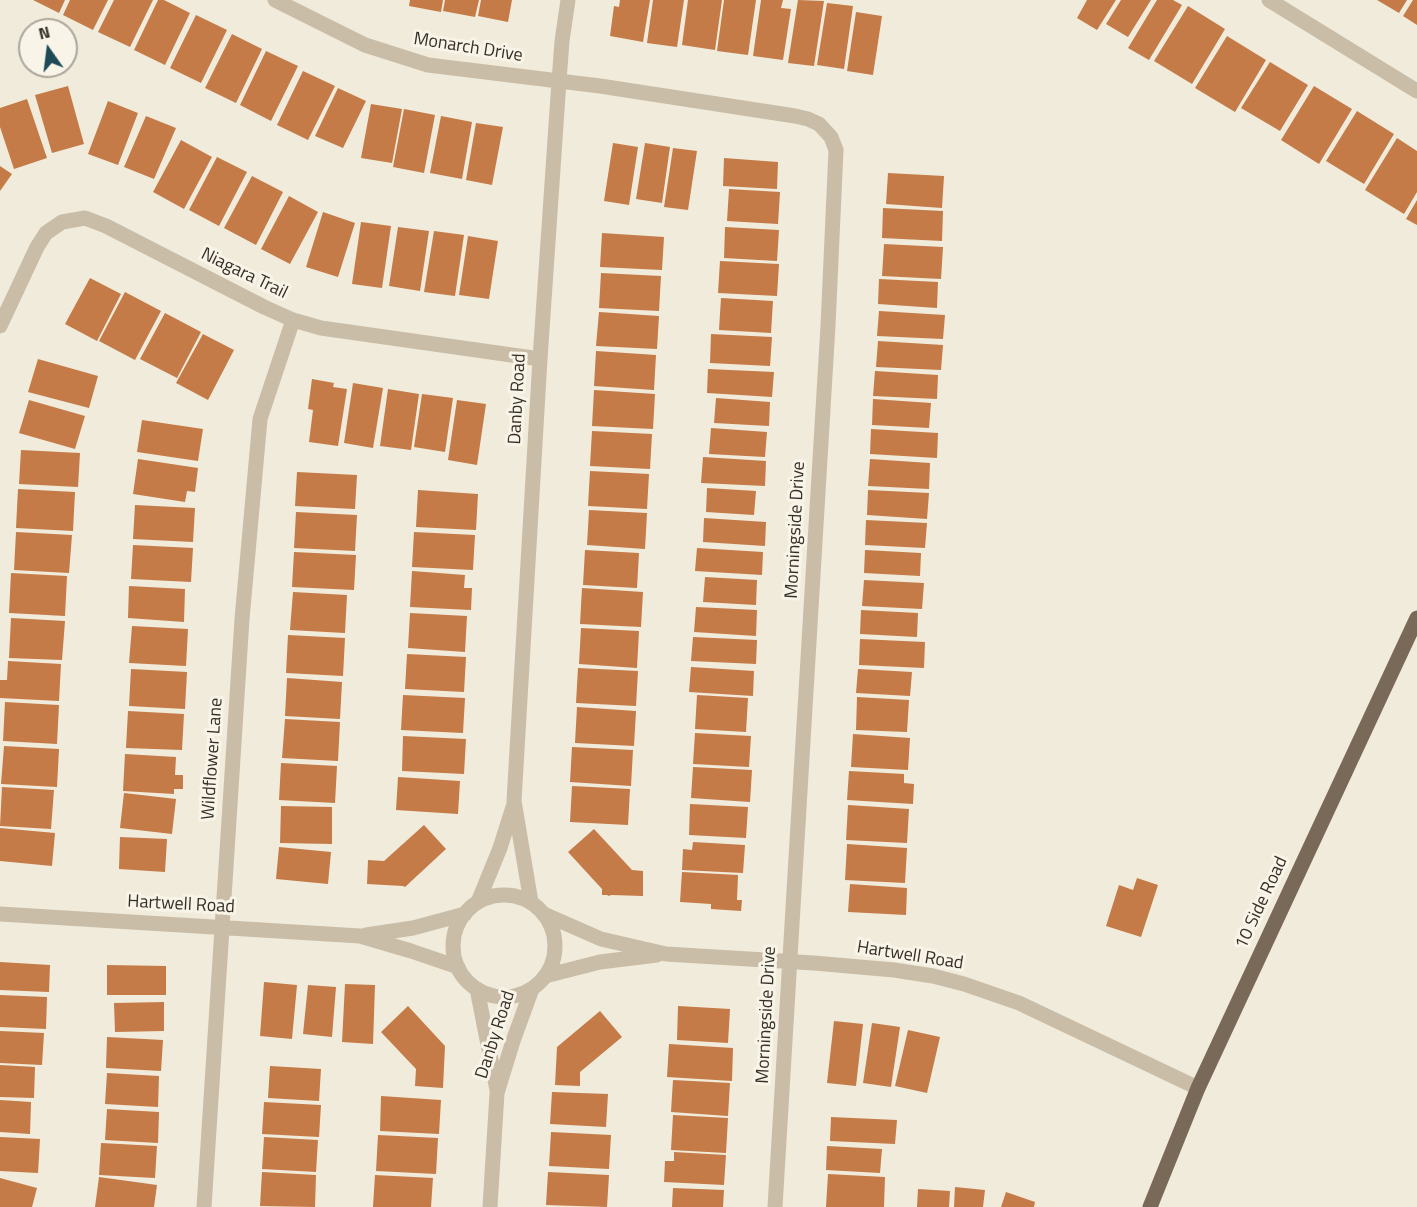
<!DOCTYPE html>
<style>
body{margin:0}
#map{position:relative;width:1417px;height:1207px;overflow:hidden;background:#f1ebdb;font-family:"Titillium Web",sans-serif}
canvas{display:block}
.north{position:absolute;left:18px;top:18px;width:60px;height:60px;box-sizing:border-box;background:#f9f4e8;border:2px solid #aba59b;border-radius:50%;rotate:346deg;font-size:16px;font-weight:700;line-height:24px;text-align:center;color:#362f28}
.north::after{content:'';display:block;margin:auto;width:21px;height:27px;background:#1e4957;clip-path:polygon(50% 0,100% 100%,50% 72%,0 100%)}
</style>
<div id="map">
<canvas width="1417" height="1207"></canvas>
<div class="north">N</div>
</div>
<script>
const ctx = document.querySelector('canvas').getContext('2d');
ctx.lineJoin = 'round';
function fill(path, color) { ctx.fillStyle = color; ctx.fill(path, 'evenodd'); }
const poly = rows => new Path2D(rows.map(r => 'M' + r).join(''));
function trace(path, color, width, dash) { ctx.strokeStyle = color; ctx.lineWidth = width; ctx.lineCap = dash ? 'butt' : 'round'; ctx.setLineDash(dash || []); ctx.stroke(path); }
function label(font, color, halo, rows, align = 'center') {
  ctx.font = font + ' "Titillium Web",sans-serif'; ctx.lineWidth = 6; ctx.setLineDash([]); ctx.textBaseline = 'middle'; ctx.strokeStyle = halo; ctx.fillStyle = color; for (const [text, x, y, turn = 0] of rows) {
    ctx.save(); ctx.translate(x, y); ctx.rotate((+turn || 0) * Math.PI / 180); ctx.textAlign = isNaN(turn) ? turn : align; if (halo) ctx.strokeText(text, 0, 0); ctx.fillText(text, 0, 0); ctx.restore();
  }
}
fill(poly([
 [33,0,65,0,59,13],
 [70,0,108,0,93,30,63,15],
 [114,0,153,0,130,47,98,32],
 [158,0,164,0,190,13,165,65,134,50],
 [410,0,443,0,441,12,409,6],
 [445,0,479,0,475,17,443,11],
 [481,0,512,0,508,22,478,16],
 [620,0,650,0,643,42,610,36,614,6,619,7],
 [653,0,684,0,677,47,647,43],
 [688,0,722,0,715,50,682,45],
 [724,0,756,0,748,55,717,51],
 [761,0,783,0,781,8,791,9,783,60,753,56],
 [798,0,824,1,814,66,788,63],
 [1087,0,1116,0,1097,30,1077,18],
 [1121,0,1151,0,1128,37,1106,24],
 [1157,0,1173,0,1182,5,1149,60,1128,48],
 [1377,0,1407,0,1399,13],
 [1413,0,1417,0,1417,25,1403,16],
 [827,3,853,6,844,69,817,65],
 [1188,6,1225,29,1192,84,1154,61],
 [856,12,882,16,873,75,847,71],
 [196,15,227,30,201,83,170,68],
 [232,34,262,49,236,103,205,88],
 [1227,36,1266,60,1235,112,1195,88],
 [266,51,298,66,271,121,240,105],
 [1270,62,1308,85,1280,131,1241,108],
 [303,71,335,86,308,140,277,125],
 [68,86,84,144,52,153,35,95],
 [1314,86,1352,109,1319,164,1281,140],
 [338,88,366,101,343,148,315,136],
 [27,99,47,158,14,169,0,127,0,108],
 [108,101,138,113,118,165,88,154],
 [371,104,402,109,392,163,361,158],
 [404,109,435,115,424,173,393,167],
 [1357,111,1394,134,1364,184,1326,161],
 [146,116,176,128,154,179,124,167],
 [441,116,472,122,462,179,430,173],
 [476,123,503,127,492,185,466,180],
 [1397,138,1417,151,1417,192,1404,214,1365,190],
 [181,140,212,157,184,209,153,192],
 [613,143,638,147,629,205,604,201],
 [645,143,670,147,662,203,636,199],
 [673,148,697,151,688,210,664,207],
 [217,157,247,172,219,226,189,210],
 [724,158,778,162,777,189,723,186],
 [0,166,12,174,0,191],
 [888,173,944,176,942,208,886,204],
 [252,176,283,192,256,245,224,228],
 [729,189,780,192,778,224,727,221],
 [289,196,318,212,290,264,261,249],
 [1417,200,1417,225,1406,219],
 [883,208,943,211,942,241,882,238],
 [323,212,355,223,338,277,306,267],
 [361,222,391,226,382,288,352,284],
 [398,227,429,231,420,291,389,286],
 [725,227,779,230,777,261,724,258],
 [434,231,464,235,455,296,424,292],
 [602,233,664,237,662,270,600,267],
 [468,236,498,241,489,299,459,295],
 [884,244,943,247,941,279,882,276],
 [720,261,779,264,777,296,718,293],
 [601,273,661,276,659,311,599,308],
 [90,278,121,294,97,341,65,324],
 [879,279,938,282,937,308,878,304],
 [125,292,161,311,135,360,99,341],
 [721,298,773,301,771,333,719,330],
 [879,311,945,315,943,339,877,336],
 [599,312,659,316,657,349,596,346],
 [165,313,201,332,177,378,140,359],
 [203,334,234,350,208,400,176,383],
 [711,334,772,337,770,366,710,363],
 [878,341,943,345,941,370,876,367],
 [596,351,656,355,654,390,594,386],
 [38,359,98,376,89,408,28,392],
 [708,369,774,372,772,397,707,393],
 [875,371,938,375,937,399,873,396],
 [312,379,334,383,333,387,347,389,338,446,309,442,313,410,308,409],
 [353,383,383,388,373,448,344,443],
 [388,389,419,394,411,450,380,446],
 [594,390,655,394,653,429,592,426],
 [422,394,453,398,445,452,414,447],
 [716,398,770,402,769,426,714,423],
 [873,399,931,403,929,428,872,425],
 [29,400,85,416,75,449,19,433],
 [457,400,486,404,477,465,448,460],
 [142,420,203,429,198,461,137,452],
 [711,428,767,432,765,457,709,454],
 [871,429,938,433,937,458,870,454],
 [592,431,652,434,650,469,590,466],
 [21,450,80,453,78,487,19,484],
 [703,457,766,461,765,486,701,483],
 [138,459,198,468,195,492,187,491,185,502,133,494],
 [870,459,930,463,929,489,868,486],
 [590,471,649,474,647,509,588,506],
 [297,472,357,475,355,509,295,506],
 [707,488,756,491,754,515,706,512],
 [18,489,75,492,73,531,16,528],
 [418,490,478,494,476,530,416,527],
 [868,490,929,493,927,519,867,515],
 [135,505,195,508,193,542,133,539],
 [589,510,647,513,645,549,587,545],
 [296,512,357,515,355,551,294,548],
 [704,518,766,522,765,546,703,542],
 [866,520,927,523,925,548,865,545],
 [16,532,72,535,69,573,14,570],
 [414,532,475,535,473,570,412,567],
 [133,545,193,548,191,582,131,579],
 [697,548,763,552,762,575,695,571],
 [585,550,639,553,637,588,583,585],
 [865,550,921,553,920,576,864,573],
 [294,552,356,555,354,590,292,587],
 [412,571,465,575,464,588,472,588,471,610,410,607],
 [11,573,67,576,65,616,9,613],
 [705,577,757,580,756,605,703,602],
 [864,580,924,583,922,609,862,606],
 [129,586,185,589,184,622,128,618],
 [582,588,643,592,641,627,580,624],
 [293,592,347,595,345,633,290,630],
 [696,607,757,610,756,636,694,632],
 [861,610,918,613,917,637,860,634],
 [410,613,467,616,465,652,408,648],
 [11,618,65,621,62,660,9,658],
 [132,626,188,629,186,666,129,663],
 [581,628,639,631,637,668,579,664],
 [288,635,345,638,343,676,286,673],
 [693,637,757,640,756,664,691,661],
 [860,639,925,642,924,668,859,665],
 [407,654,466,657,464,692,405,689],
 [8,661,61,664,59,701,0,698,0,680,7,680],
 [691,667,754,671,753,696,689,692],
 [578,668,638,671,636,706,576,703],
 [131,669,187,672,185,709,129,706],
 [858,669,912,672,910,696,856,693],
 [287,678,342,682,340,719,285,716],
 [403,695,465,698,463,733,401,730],
 [697,695,748,698,746,732,695,729],
 [857,697,909,700,907,732,856,730],
 [5,702,59,705,57,744,3,741],
 [577,707,636,711,634,746,575,743],
 [128,711,184,714,182,750,126,748],
 [285,719,340,722,338,761,282,758],
 [695,733,751,736,749,767,693,764],
 [853,734,910,738,908,770,851,767],
 [403,736,466,739,464,774,402,771],
 [4,746,59,749,57,787,1,784],
 [572,747,633,750,631,786,570,782],
 [125,754,176,757,175,775,183,775,183,789,174,789,174,794,123,791],
 [281,763,337,766,335,803,279,800],
 [693,767,752,770,750,802,691,798],
 [849,771,904,774,904,783,914,784,913,804,847,800],
 [398,777,460,781,458,814,396,810],
 [572,786,630,789,628,825,570,822],
 [2,787,54,790,51,829,0,826],
 [124,793,176,799,172,834,120,828],
 [690,804,748,807,746,838,689,835],
 [848,805,909,809,907,843,846,840],
 [281,806,332,807,332,844,280,843],
 [424,825,446,849,405,887,403,886,367,884,368,860,384,861],
 [0,828,55,833,52,866,0,861],
 [594,829,632,870,643,871,643,896,611,895,609,896,607,895,602,895,602,889,568,852],
 [120,837,167,839,165,872,119,869],
 [693,842,745,845,743,873,682,870,683,849,692,850],
 [847,844,907,848,905,883,845,880],
 [279,847,331,852,328,884,276,879],
 [682,872,738,875,737,900,742,900,741,911,711,909,711,904,680,902],
 [1137,878,1158,885,1141,937,1106,926,1119,885,1133,890],
 [850,884,907,888,906,915,848,912],
 [0,962,50,965,49,992,0,990],
 [107,965,166,966,166,995,107,995],
 [264,982,297,985,292,1039,260,1036],
 [345,984,375,985,373,1044,342,1042],
 [308,985,336,987,332,1037,303,1034],
 [0,995,47,997,46,1029,0,1027],
 [164,1002,164,1031,115,1032,114,1003],
 [408,1006,445,1046,443,1088,415,1086,416,1069,381,1032],
 [678,1006,730,1009,728,1043,677,1040],
 [600,1011,622,1037,580,1072,580,1086,555,1085,557,1047],
 [834,1021,863,1024,856,1086,827,1083],
 [872,1023,900,1027,891,1087,863,1083],
 [908,1030,940,1037,927,1093,895,1086],
 [0,1031,44,1033,42,1065,0,1063],
 [107,1037,163,1040,161,1071,106,1068],
 [669,1044,733,1048,732,1081,667,1077],
 [0,1065,35,1067,34,1098,0,1097],
 [270,1066,321,1069,319,1101,268,1098],
 [107,1073,159,1076,158,1107,105,1104],
 [673,1080,730,1083,728,1116,671,1112],
 [552,1092,608,1094,606,1127,550,1124],
 [381,1096,441,1100,439,1134,380,1131],
 [0,1100,31,1102,30,1134,0,1132],
 [264,1102,321,1105,319,1137,262,1134],
 [107,1109,159,1112,158,1143,105,1140],
 [673,1115,728,1118,726,1153,671,1150],
 [831,1117,897,1120,895,1144,830,1141],
 [551,1132,611,1135,609,1169,549,1166],
 [378,1135,438,1138,436,1174,376,1171],
 [0,1137,40,1139,38,1173,0,1171],
 [264,1137,318,1140,316,1172,262,1169],
 [101,1143,157,1146,155,1178,99,1175],
 [827,1146,882,1149,880,1173,826,1170],
 [674,1152,726,1155,724,1185,664,1182,665,1161,674,1161],
 [262,1172,316,1175,315,1207,260,1206],
 [548,1172,609,1175,607,1207,546,1205],
 [828,1174,885,1177,884,1207,826,1207],
 [375,1175,433,1178,431,1207,373,1207],
 [99,1177,157,1185,154,1207,95,1207],
 [0,1178,37,1188,32,1207,0,1207],
 [955,1187,985,1190,983,1207,954,1207],
 [673,1188,724,1190,723,1207,672,1207],
 [918,1189,950,1191,949,1207,917,1207],
 [1006,1192,1035,1202,1034,1207,1001,1207]
]), '#c47b47');
trace(poly([
 [275,0,365,45,428,65,600,86,795,116,808,119,819,124,831,137,836,150,828,326,775,1207],
 [1269,0,1417,91],
 [0,326,37,247,46,233,62,222,85,218,106,226,264,307,293,320,321,328,540,359],
 '453 946a51 51 0 1 1 102 0a51 51 0 1 1-102 0Z',
 [478,902,500,848,513,807],
 [531,902,514,801,540,359,559,81,562,41,568,0],
 [0,914,360,936,411,951,458,967],
 [544,914,601,939,666,954,814,963,894,970,933,976,964,984,1019,1003,1198,1088],
 [366,935,413,928,465,914],
 [545,976,600,962,657,955],
 [477,989,497,1090],
 [204,1207,242,619,260,419,293,320],
 [490,1207,497,1093,513,1041,532,989]
]), '#c9bda7', 15);
trace(poly([
 [1150,1207,1198,1088,1417,618]
]), '#786959', 15);
label('18px', '#362f28', '#f9f4e8', [
 ["Monarch Drive",468,48,9],
 ["Niagara Trail",244,274,26],
 ["Danby Road",518,399,-87],
 ["Morningside Drive",796,530,-87],
 ["Wildflower Lane",213,759,-86],
 ["10 Side Road",1262,903,-65],
 ["Hartwell Road",181,905,3],
 ["Hartwell Road",910,956,9],
 ["Morningside Drive",767,1015,-87],
 ["Danby Road",496,1035,-72]
]);
</script>
